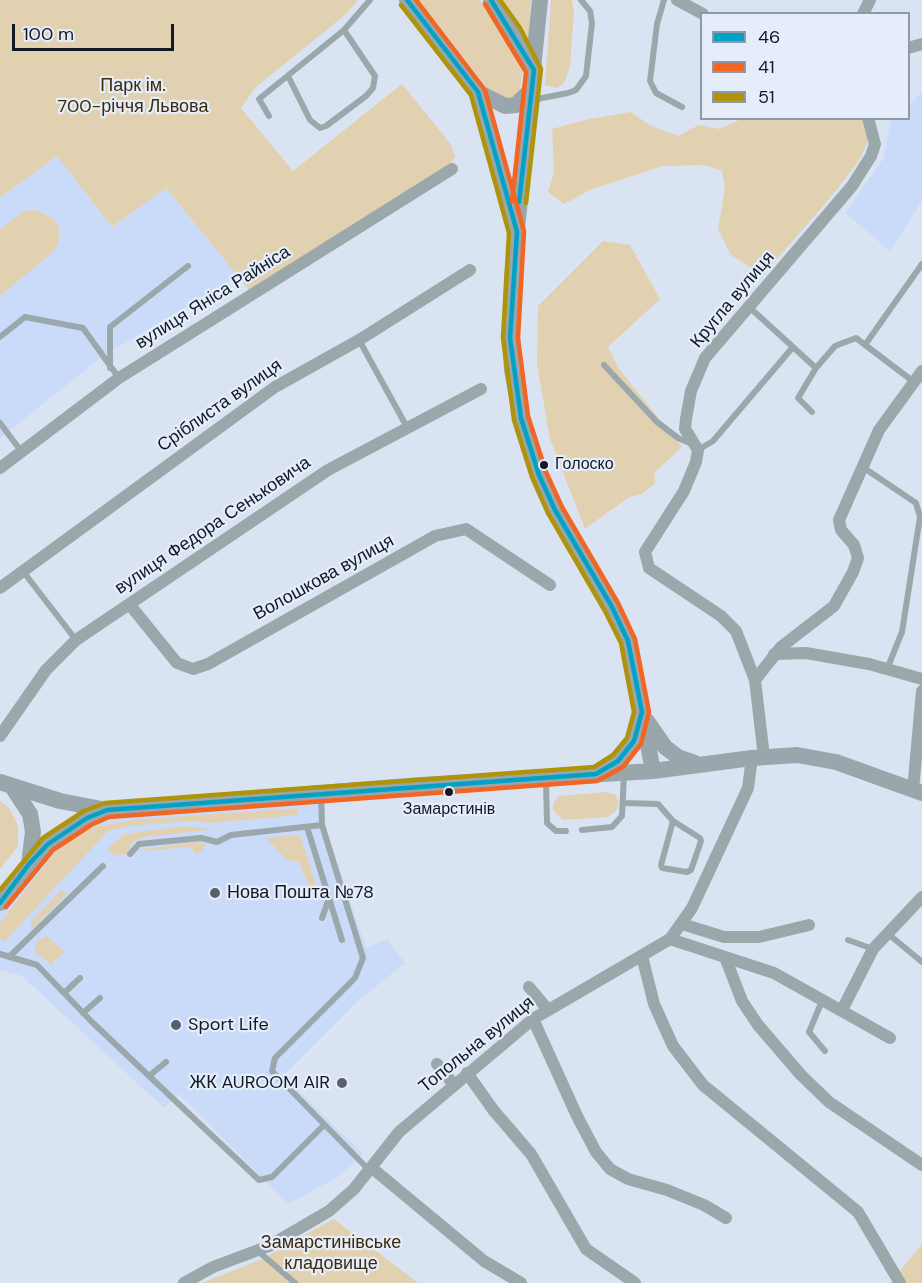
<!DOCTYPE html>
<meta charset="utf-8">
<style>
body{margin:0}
#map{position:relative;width:922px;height:1283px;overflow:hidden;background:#dae3f2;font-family:"DM Sans",sans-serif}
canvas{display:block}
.legend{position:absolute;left:700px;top:12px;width:210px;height:108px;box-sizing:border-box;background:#e5edfb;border:2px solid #9198a5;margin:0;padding:8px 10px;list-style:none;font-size:18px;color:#121925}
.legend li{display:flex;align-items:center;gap:12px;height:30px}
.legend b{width:30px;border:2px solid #9198a5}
.scale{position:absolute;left:12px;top:24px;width:162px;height:27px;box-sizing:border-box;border:3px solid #121925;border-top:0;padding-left:8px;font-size:18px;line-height:21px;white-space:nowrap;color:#121925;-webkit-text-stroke:4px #e5edfb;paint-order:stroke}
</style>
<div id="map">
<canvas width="922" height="1283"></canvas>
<ul class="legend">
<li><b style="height:8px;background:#01a2c6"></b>46</li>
<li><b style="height:8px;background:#f26522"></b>41</li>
<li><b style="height:8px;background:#af9409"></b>51</li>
</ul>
<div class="scale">100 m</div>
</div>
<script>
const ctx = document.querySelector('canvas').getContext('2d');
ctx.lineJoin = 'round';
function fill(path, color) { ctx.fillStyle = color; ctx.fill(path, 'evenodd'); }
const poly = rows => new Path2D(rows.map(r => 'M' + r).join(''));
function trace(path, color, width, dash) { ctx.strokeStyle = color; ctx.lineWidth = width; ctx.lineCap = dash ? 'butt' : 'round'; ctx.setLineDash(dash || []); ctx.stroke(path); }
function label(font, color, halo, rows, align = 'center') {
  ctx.font = font + ' "DM Sans",sans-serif'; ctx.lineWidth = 4.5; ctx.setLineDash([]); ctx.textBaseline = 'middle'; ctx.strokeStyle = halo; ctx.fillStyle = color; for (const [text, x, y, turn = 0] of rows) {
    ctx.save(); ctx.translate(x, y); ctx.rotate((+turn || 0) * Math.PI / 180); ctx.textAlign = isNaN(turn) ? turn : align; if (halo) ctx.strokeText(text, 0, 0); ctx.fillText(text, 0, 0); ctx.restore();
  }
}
fill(poly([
 [922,92,922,201,890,251,845,213,883,159,891,121,894,119,908,118,909,105],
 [57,156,112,227,166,188,238,276,103,356,0,438,0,198],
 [325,800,325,825,366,948,387,939,405,963,358,1001,283,1076,363,1154,338,1177,288,1204,179,1094,164,1108,22,976,0,970,0,912,34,865,50,849,105,816]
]), '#cadbf9');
fill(poly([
 [0,0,358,0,345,15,256,87,241,108,293,171,402,84,450,143,455,156,450,165,249,290,166,188,112,227,57,156,0,198],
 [418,0,480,0,500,24,515,51,523,69,519,95,508,101,492,94],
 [498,0,531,0,528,48],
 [551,0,572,0,574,12,570,67,564,83,557,88,545,85],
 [631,112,651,126,678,136,699,125,720,129,741,119,864,119,870,136,860,159,830,198,763,275,731,255,718,229,725,188,722,171,705,165,663,166,592,189,564,204,548,192,554,172,552,129,589,119],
 [36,210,54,219,59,229,59,239,55,250,0,296,0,230,24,211],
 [603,241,630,245,660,299,608,347,619,369,682,447,654,473,655,483,642,494,629,497,585,529,550,439,537,365,538,306],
 [607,792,616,795,619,803,616,811,608,817,563,820,553,810,554,802,559,796],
 [0,801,9,808,18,825,18,846,0,869],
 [297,808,298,815,212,823,187,821,129,826,108,831,5,941,0,938,0,923,53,855,81,832,93,827,134,820],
 [184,826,210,829,234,827,145,837,133,842,126,854,114,856,108,848,124,834],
 [299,835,301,837,316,886,309,887,299,862,287,860,266,838],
 [198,842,207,845,197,855,189,847,143,851,149,848],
 [61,890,67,894,31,930,31,922],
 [47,936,64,952,51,964,34,951,38,940],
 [334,1219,418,1283,202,1283,262,1259],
 [922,1244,922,1283,890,1283]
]), '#e2d1b1');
trace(poly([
 [664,0,657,24,650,81,656,93,682,107],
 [288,76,310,120,320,128,326,126,366,96,373,88,375,76,344,30],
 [532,100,568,93,576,90,586,76,592,23,590,11,581,0],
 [269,116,259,99,344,30,370,0],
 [748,306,816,368],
 [0,337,25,317,83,328,119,378],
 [359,340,408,429],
 [865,345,922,264],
 [604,365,657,422,678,438,692,444],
 [110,368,110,327,188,266],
 [812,412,798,398,816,368,835,346,856,338,914,382],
 [0,423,21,451],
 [698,450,713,441,793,347],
 [864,468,916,503,920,517,902,632,887,669],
 [22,570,76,640],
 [546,780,547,823,556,831,566,831],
 [321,794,322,825,363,958,355,978,275,1058,272,1071,369,1170],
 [624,803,658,804,673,821,700,838,701,841,691,870,687,872,662,868,661,865,673,821],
 [307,827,342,940],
 [582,830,612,827,622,816,624,773],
 [130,854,139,844,201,838,217,842,231,835,322,825],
 [322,918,328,901],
 [887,933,922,962],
 [848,940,873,949],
 [0,954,37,965,92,1022,259,1180,272,1177,323,1126],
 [9,957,103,866],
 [64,993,80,978],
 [822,1001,809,1032,825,1051],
 [83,1013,100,998],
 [149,1076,166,1062],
 [258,1251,295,1283]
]), '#9aa8ab', 6);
trace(poly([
 [677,0,703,14],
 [863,14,870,0],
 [908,48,922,44],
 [0,468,119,378,452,169],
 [0,588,275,387,359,340,470,270],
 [130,605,177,663,193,669,208,664,435,536,466,529,550,585],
 [774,654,806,653,869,664,922,679],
 [755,680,781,647,834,606,853,572,858,558,854,545,841,530,839,520,879,430,922,371],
 [0,736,46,670,76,640,328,470,481,389],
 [764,757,755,680,736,631,721,616,649,568,645,552,684,491,696,462,698,450,685,429,686,419,691,391,705,358,852,186,871,156,875,144,868,118],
 [913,790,922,691],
 [682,924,724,937,759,937,809,925],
 [670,939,774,973,890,1038],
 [642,956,654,1004,673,1046,703,1085,858,1212,900,1283],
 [725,957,742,1001,758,1025,801,1075,829,1102,922,1165],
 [529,987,548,1010],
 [842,1010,873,949,922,897],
 [533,1019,577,1116,596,1152,610,1169,628,1179,667,1190,704,1205,726,1218],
 [437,1064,454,1085],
 [467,1073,494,1111,531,1154,586,1249,635,1283],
 [372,1168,484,1261,521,1283],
 [184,1283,213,1267,269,1246,329,1211,354,1189,399,1132,533,1019,670,939,692,908,748,788,752,758]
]), '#9aa8ab', 12);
trace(poly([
 [407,0,478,92,514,220],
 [491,0,513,32,533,69],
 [540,0,512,279,510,338,512,370,521,418,539,475,555,510,612,607,628,641,653,771],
 [478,92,505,106,516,105,531,90],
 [647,721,665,747,678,757,695,763],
 [599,772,618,761,634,741,640,719],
 [0,782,60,801,107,810,421,785,653,771,752,758,797,755,836,762,922,793],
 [13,788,30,814,33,832,29,864],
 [0,903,29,864,48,844,87,818,106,811]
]), '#99a7ac', 16);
trace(poly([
 [491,0,534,70,519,202],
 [0,903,29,864,48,844,87,818,107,810,596,774,618,761,634,741,642,712,628,641,612,607,555,510,539,475,521,418,510,338,517,232,478,92,407,0]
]), '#01a2c6', 4.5);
trace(poly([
 [485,4,526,72,512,201],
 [6,907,53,850,91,825,109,817,597,781,623,767,641,744,649,712,635,639,618,603,562,507,546,472,528,416,518,338,524,231,485,90,416,0]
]), '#f26522', 4.5);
trace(poly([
 [500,0,520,28,541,69,526,203],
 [0,890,43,838,84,811,105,803,594,767,613,755,627,738,634,712,621,643,605,611,548,513,532,477,514,420,503,338,509,233,471,95,401,5]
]), '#af9409', 4.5);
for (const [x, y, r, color] of [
 [544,465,5,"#121925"],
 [449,792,5,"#121925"],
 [215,893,6,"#58606d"],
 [176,1025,6,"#58606d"],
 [342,1083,6,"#58606d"]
]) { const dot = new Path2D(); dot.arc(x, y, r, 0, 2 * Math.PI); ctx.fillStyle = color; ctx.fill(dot); trace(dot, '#e5edfb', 2); }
label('16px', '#121925', '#e5edfb', [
 ["Голоско",555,465],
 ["Замарстинів",449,810,"center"]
], 'left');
label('18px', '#3b2b0b', '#e5edfb', [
 ["Парк ім.",133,86],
 ["700-річчя Львова",133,107],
 ["Замарстинівське",331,1243],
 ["кладовище",331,1264]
]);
label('18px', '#121925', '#e5edfb', [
 ["вулиця Яніса Райніса",213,298,-32],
 ["Кругла вулиця",733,300,-50],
 ["Сріблиста вулиця",220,406,-35],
 ["вулиця Федора Сеньковича",213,526,-34],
 ["Волошкова вулиця",324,578,-29],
 ["Топольна вулиця",477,1045,-39]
]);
label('18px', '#121925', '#e5edfb', [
 ["Нова Пошта №78",227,893],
 ["Sport Life",188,1025],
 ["ЖК AUROOM AIR",330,1083,"right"]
], 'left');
</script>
